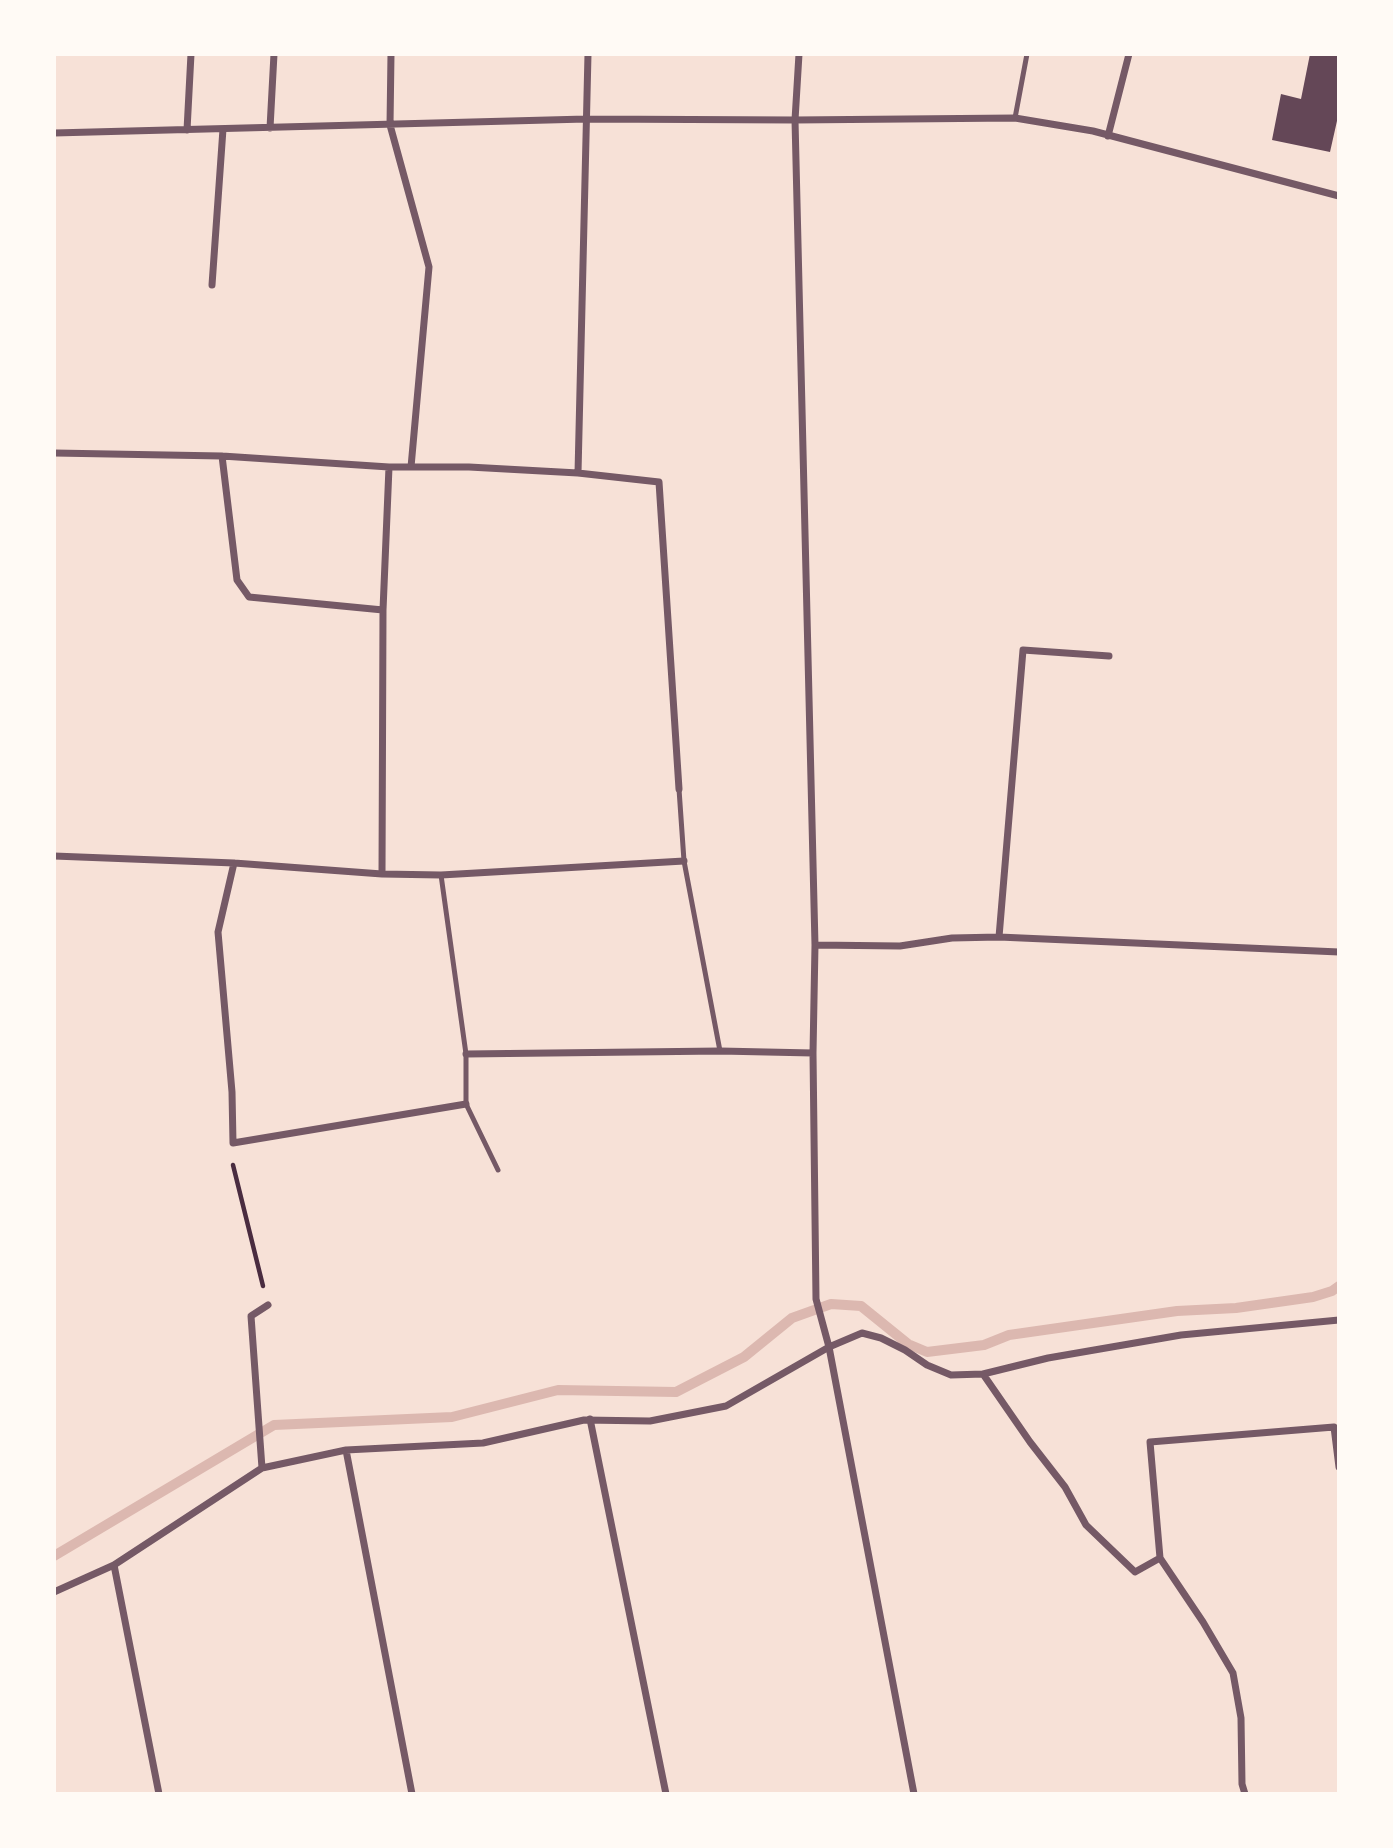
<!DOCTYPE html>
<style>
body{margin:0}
#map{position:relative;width:1393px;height:1848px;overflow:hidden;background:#f7e1d7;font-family:"DejaVu Sans",sans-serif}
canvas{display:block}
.frame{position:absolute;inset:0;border:56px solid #fffaf5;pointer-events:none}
</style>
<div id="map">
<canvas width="1393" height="1848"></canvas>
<div class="frame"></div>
</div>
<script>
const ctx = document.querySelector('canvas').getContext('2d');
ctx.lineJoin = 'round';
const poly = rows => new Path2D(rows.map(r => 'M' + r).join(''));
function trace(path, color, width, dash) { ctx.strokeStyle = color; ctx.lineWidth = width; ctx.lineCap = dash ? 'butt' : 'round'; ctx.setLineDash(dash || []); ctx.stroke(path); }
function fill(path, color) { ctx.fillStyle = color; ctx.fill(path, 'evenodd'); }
trace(poly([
 [54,1556,274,1425,452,1417,558,1390,676,1392,744,1357,792,1318,831,1304,861,1306,908,1344,927,1352,984,1345,1009,1335,1177,1311,1236,1308,1313,1297,1332,1291,1339,1286]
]), '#dcb8b0', 10);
fill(poly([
 [1310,54,1339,54,1339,112,1330,152,1272,140,1281,94,1301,99]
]), '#644757');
trace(poly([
 [233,1165,263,1286]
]), '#4a2c40', 4.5);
trace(poly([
 [1015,118,1027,54],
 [679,789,684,861,720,1051],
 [441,875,466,1054,466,1104,498,1170]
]), '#755966', 5);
trace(poly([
 [391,54,390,125,429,267,411,467],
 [799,54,795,120,815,945,813,1053,816,1299,829,1347,914,1794],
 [270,128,274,54],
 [187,130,191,54],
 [54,133,586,119,795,120,1015,118,1093,131,1339,196],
 [1108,136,1129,54],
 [212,285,223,129],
 [54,453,222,456,389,467,469,467,578,473,659,482,679,789],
 [222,456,237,580,249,597,383,610],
 [578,473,588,54],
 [54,856,234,863,382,874,441,875,684,861],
 [234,863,218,932,232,1092,233,1143,466,1104],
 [382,874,383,610,389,467],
 [999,937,1023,650,1109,656],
 [815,945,900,946,952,938,999,937,1339,952],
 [466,1054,720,1051,813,1053],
 [983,1374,1030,1442,1065,1487,1086,1525,1135,1572,1160,1558],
 [590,1419,666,1794],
 [346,1450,412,1794],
 [262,1468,251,1316,268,1305],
 [114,1565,159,1794],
 [54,1592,114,1565,262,1468,346,1450,483,1443,584,1420,650,1421,726,1406,829,1347,862,1333,881,1338,905,1350,927,1365,951,1375,983,1374,1048,1358,1181,1335,1339,1320],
 [1245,1794,1242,1784,1241,1718,1233,1673,1203,1622,1160,1558,1150,1442,1334,1427,1339,1467]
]), '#755966', 7);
</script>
